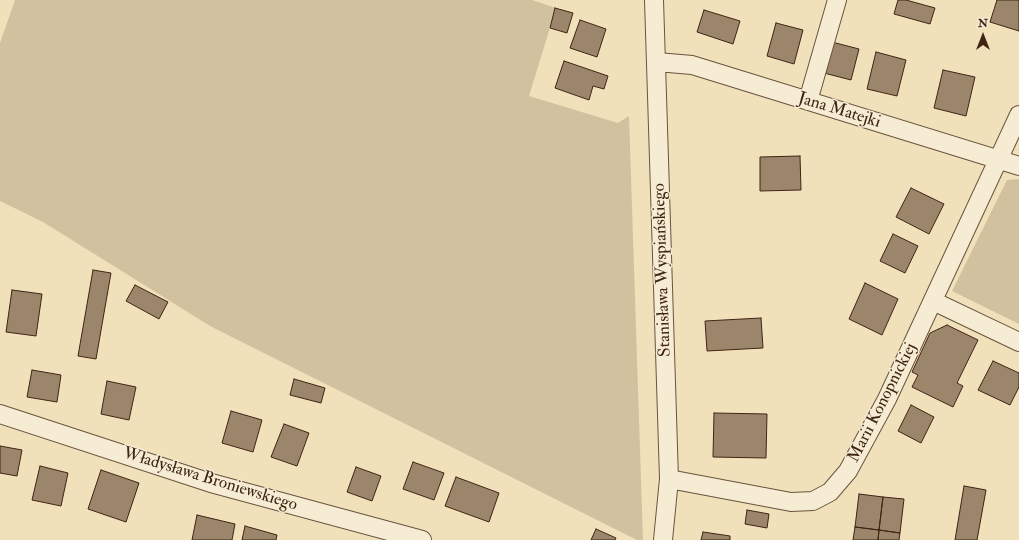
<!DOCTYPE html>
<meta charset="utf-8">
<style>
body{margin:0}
#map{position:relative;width:1019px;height:540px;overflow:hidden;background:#f0e1bb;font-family:"IM FELL Double Pica",serif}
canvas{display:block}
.north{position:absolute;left:963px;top:16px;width:40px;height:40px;-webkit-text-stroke:3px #f5ecd3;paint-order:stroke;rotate:0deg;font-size:11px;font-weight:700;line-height:16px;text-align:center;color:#3f2414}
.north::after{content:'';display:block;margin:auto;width:14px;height:18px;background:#3f2414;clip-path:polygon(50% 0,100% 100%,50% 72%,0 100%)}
</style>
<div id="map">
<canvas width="1019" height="540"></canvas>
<div class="north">N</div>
</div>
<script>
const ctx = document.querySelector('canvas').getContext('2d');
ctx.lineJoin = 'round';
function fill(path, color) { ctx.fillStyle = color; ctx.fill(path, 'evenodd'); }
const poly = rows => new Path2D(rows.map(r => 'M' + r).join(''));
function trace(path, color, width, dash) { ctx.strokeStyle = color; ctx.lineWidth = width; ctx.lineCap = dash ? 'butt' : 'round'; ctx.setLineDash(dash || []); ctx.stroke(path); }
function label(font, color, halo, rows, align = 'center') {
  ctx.font = font + ' "IM FELL Double Pica",serif'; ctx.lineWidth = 3; ctx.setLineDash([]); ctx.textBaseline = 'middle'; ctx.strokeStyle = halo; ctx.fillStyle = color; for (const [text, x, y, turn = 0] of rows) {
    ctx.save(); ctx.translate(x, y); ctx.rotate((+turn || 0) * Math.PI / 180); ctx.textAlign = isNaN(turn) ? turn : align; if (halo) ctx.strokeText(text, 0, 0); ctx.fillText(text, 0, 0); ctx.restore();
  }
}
fill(poly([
 [15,0,532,0,556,8,529,96,618,123,629,116,643,540,637,540,210,326,43,222,0,201,0,43],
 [1019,179,1019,324,952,291,1007,180]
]), '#d2c19f');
const building = poly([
 [898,0,906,0,935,8,930,24,894,14,898,0],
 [997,0,1019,0,1019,31,990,22,997,0],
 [555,8,573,13,567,33,550,28,555,8],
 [704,10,740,21,733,44,697,32,704,10],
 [580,20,606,29,597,57,570,48,580,20],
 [776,23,803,30,794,64,767,56,776,23],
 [832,42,859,49,851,80,824,73,832,42],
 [876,52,906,60,897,96,867,89,876,52],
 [564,61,608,76,604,89,593,86,589,100,555,88,564,61],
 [943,70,975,77,966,116,934,108,943,70],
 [800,156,801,190,760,191,760,157,800,156],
 [911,188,944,204,929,234,896,217,911,188],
 [893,234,918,246,905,273,880,261,893,234],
 [93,270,111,273,96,359,78,356,93,270],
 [865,283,898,299,882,335,849,319,865,283],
 [135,285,168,302,159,319,126,301,135,285],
 [12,290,42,294,36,336,6,332,12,290],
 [761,318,763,348,707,351,705,321,761,318],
 [947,325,978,340,957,383,963,386,953,407,912,387,918,375,912,372,930,333,947,325],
 [993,361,1019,373,1019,387,1010,405,978,390,993,361],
 [32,370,61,375,57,402,27,397,32,370],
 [294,379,325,388,321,403,290,395,294,379],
 [107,381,136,387,129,420,101,414,107,381],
 [911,405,934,417,921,443,898,431,911,405],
 [231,411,262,420,253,452,222,443,231,411],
 [714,413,767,414,766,458,713,457,714,413],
 [284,424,309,433,297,466,271,457,284,424],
 [0,446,22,450,17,476,0,473,0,446],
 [413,462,444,473,434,500,403,489,413,462],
 [40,466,68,473,61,506,32,500,40,466],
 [356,467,381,476,372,501,347,492,356,467],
 [101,470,139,483,126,522,88,509,101,470],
 [456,477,499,493,489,522,445,506,456,477],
 [964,486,986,490,977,540,955,540,964,486],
 [859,494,883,497,879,530,855,527,859,494],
 [883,497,904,499,900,533,879,530,883,497],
 [747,510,769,514,767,528,745,524,747,510],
 [197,515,235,524,232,540,192,540,197,515],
 [245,526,277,535,276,540,242,540,245,526],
 [855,527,879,530,878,540,853,540,855,527],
 [596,529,616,538,615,540,591,540,596,529],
 [879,530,900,533,899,540,878,540,879,530],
 [703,532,730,536,730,540,701,540,703,532]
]);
fill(building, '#9b866b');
trace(building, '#3f2414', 1);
const minor = poly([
 [654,0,669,479,663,540],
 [657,62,692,65,1019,166],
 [808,101,837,0],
 [933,301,1019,342],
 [0,414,211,483,422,540],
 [669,479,791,502,813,501,830,492,848,471,887,399,1019,115]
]);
trace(minor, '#6b533e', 20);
trace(minor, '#f5ecd3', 18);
label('17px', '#3f2414', '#f5ecd3', [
 ["Jana Matejki",839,111,17],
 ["Stanisława Wyspiańskiego",663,270,-92],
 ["Marii Konopnickiej",883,403,-63],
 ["Władysława Broniewskiego",210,480,17]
]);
</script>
